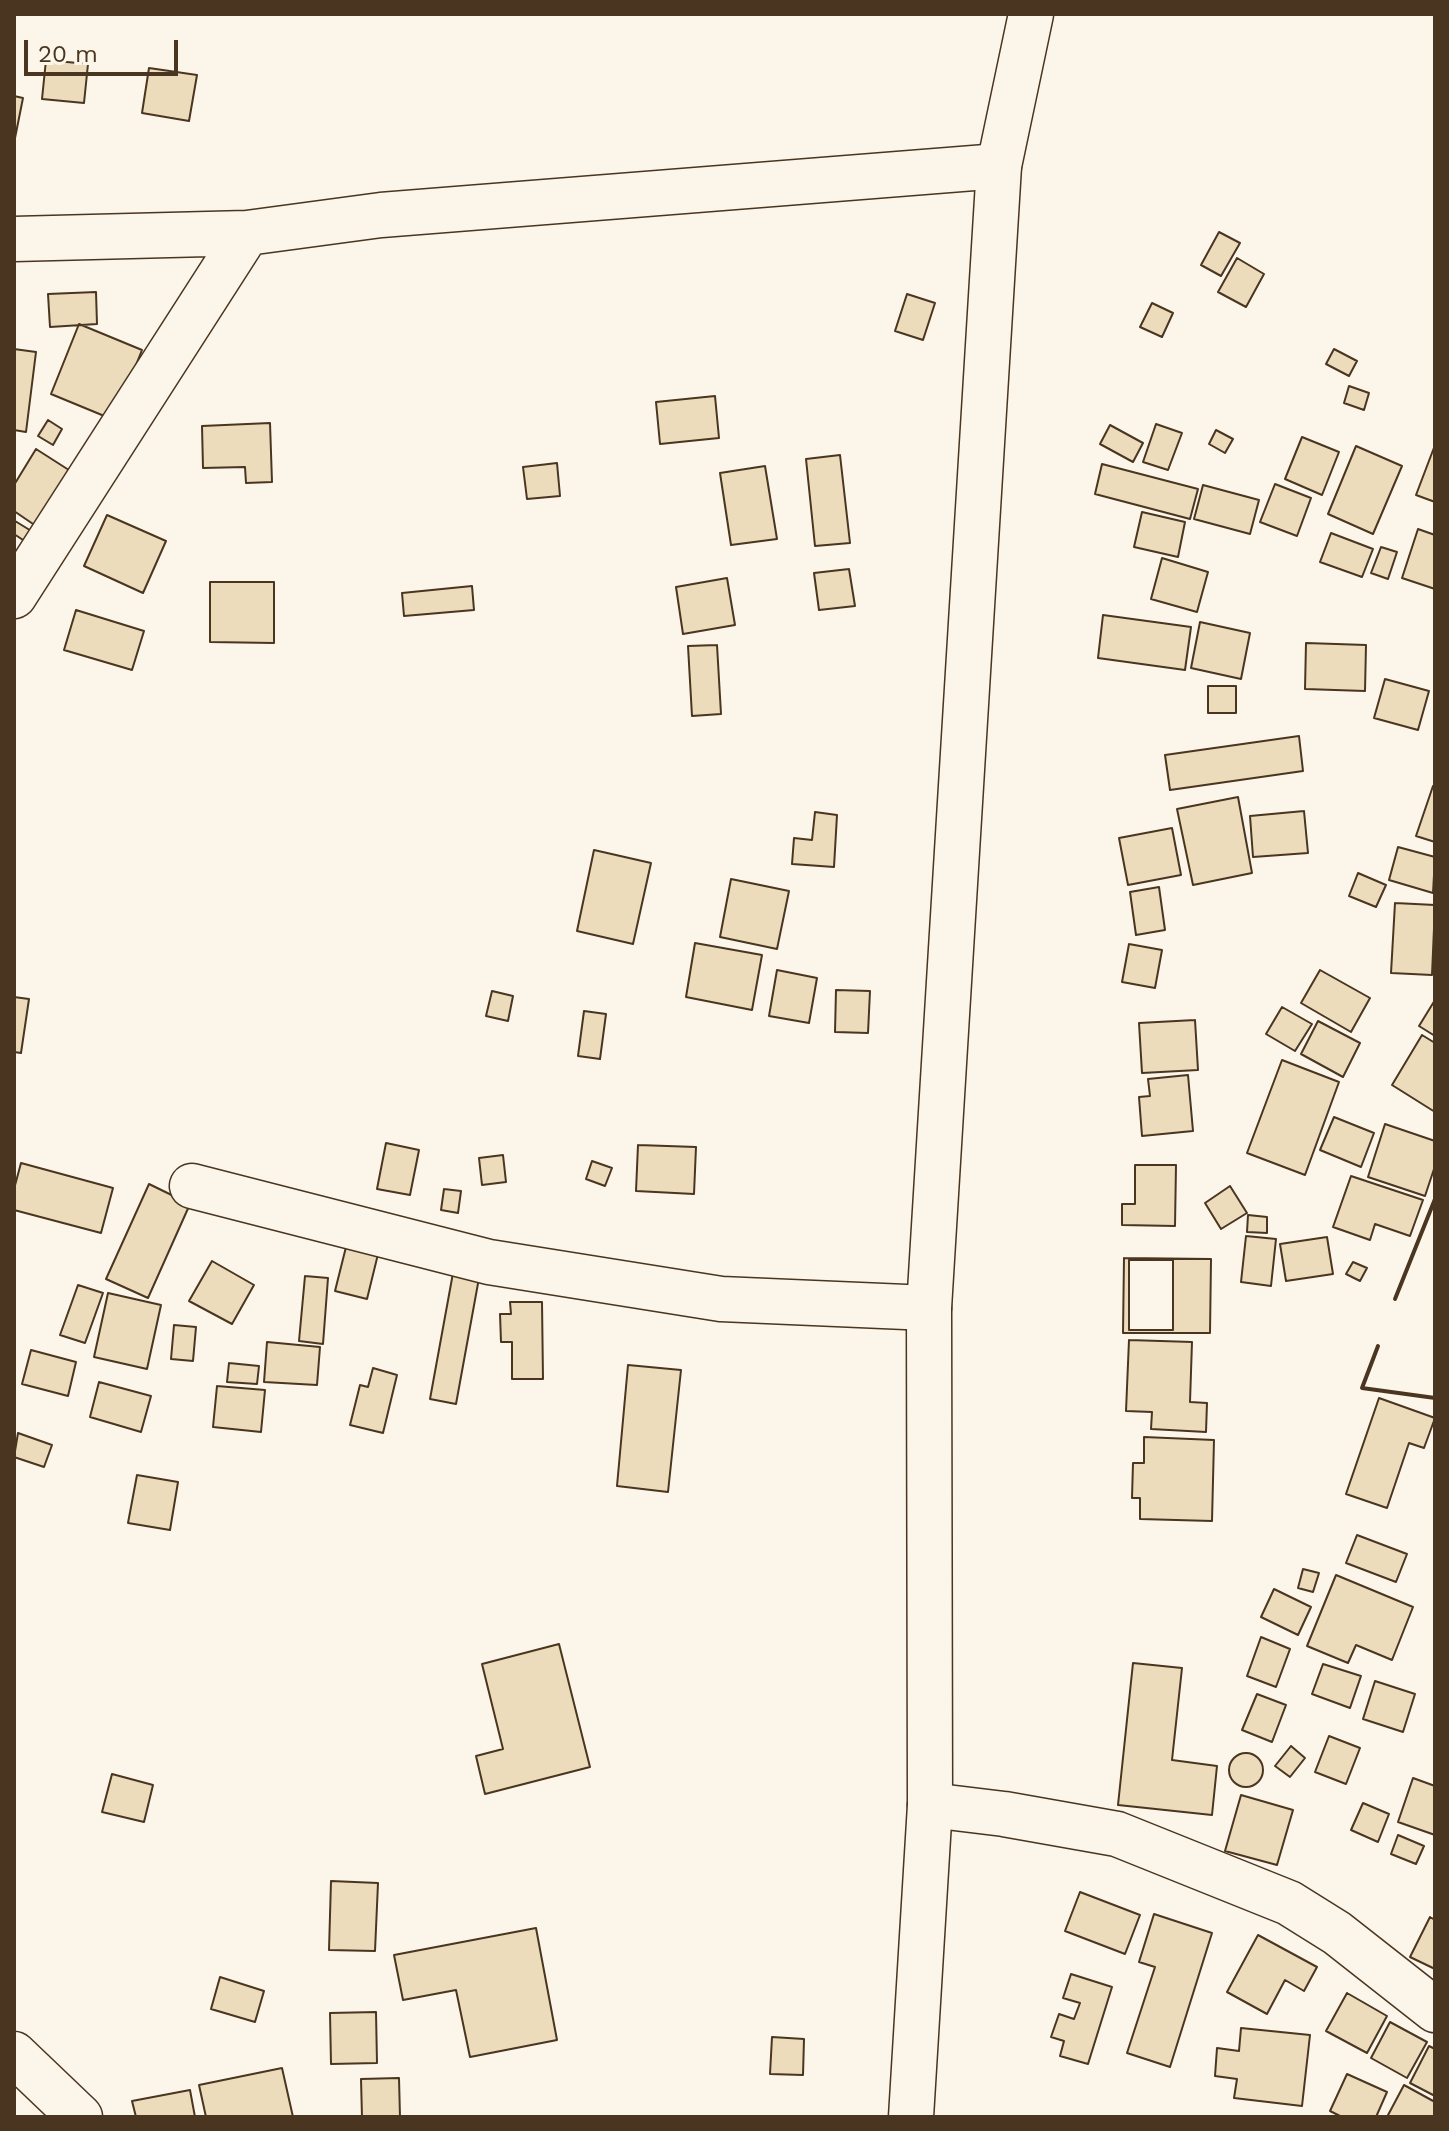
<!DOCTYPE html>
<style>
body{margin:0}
#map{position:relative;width:1449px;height:2131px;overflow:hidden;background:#fbf6e9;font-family:"Work Sans",sans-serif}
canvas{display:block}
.frame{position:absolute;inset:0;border:16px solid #4a3520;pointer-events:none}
.scale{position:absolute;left:24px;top:40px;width:154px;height:36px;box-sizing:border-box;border:4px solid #4a3520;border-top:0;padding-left:10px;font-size:24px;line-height:28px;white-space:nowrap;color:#4a3520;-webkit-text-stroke:6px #fbf6e9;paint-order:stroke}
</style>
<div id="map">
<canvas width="1449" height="2131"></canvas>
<div class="frame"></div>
<div class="scale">20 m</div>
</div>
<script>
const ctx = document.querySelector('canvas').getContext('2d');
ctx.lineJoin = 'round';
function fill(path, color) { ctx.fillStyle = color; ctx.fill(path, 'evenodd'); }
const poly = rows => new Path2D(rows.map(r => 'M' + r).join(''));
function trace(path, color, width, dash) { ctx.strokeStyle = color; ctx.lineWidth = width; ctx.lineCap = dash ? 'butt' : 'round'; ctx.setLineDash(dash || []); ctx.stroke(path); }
const building = poly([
 [46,60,88,64,84,103,42,99,46,60],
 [149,68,197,75,189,121,142,113,149,68],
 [14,96,23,98,14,143,14,96],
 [1219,232,1240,243,1221,276,1201,265,1219,232],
 [1237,258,1264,274,1246,307,1218,292,1237,258],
 [96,292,97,324,50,327,48,294,96,292],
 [907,294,935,303,923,340,895,331,907,294],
 [1152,303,1173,313,1162,337,1140,327,1152,303],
 [79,324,142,350,114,420,51,394,79,324],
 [14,349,36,352,26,432,14,430,14,349],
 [1334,349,1357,361,1349,376,1326,364,1334,349],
 [1349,386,1369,393,1364,410,1344,403,1349,386],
 [715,396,719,438,660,444,656,402,715,396],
 [48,420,62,429,53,445,38,436,48,420],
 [270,423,272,482,246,483,245,467,203,468,202,426,270,423],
 [1156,424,1182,433,1168,470,1143,462,1156,424],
 [1110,425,1143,443,1133,462,1100,444,1110,425],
 [1216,430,1233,439,1225,453,1209,444,1216,430],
 [1302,437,1339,452,1322,495,1285,479,1302,437],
 [1435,445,1435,502,1416,495,1435,445],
 [1356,446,1402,466,1373,534,1328,514,1356,446],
 [36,449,72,472,36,526,14,511,14,485,36,449],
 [840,455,850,543,815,546,806,459,840,455],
 [557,463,560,496,527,499,523,467,557,463],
 [1102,464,1198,489,1190,519,1095,494,1102,464],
 [765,466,777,539,731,545,720,473,765,466],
 [1275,484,1311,498,1297,536,1260,522,1275,484],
 [1203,485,1259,500,1250,534,1194,519,1203,485],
 [1142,512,1185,522,1178,557,1134,547,1142,512],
 [107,515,166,541,143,593,84,566,107,515],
 [15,521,33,532,26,542,14,534,15,521],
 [1418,529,1435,535,1435,589,1402,578,1418,529],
 [1331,533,1373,549,1362,577,1320,562,1331,533],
 [1381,547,1397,552,1388,579,1371,573,1381,547],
 [1162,558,1208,572,1197,612,1151,599,1162,558],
 [849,569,855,606,819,610,814,573,849,569],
 [727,578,735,625,683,634,676,587,727,578],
 [210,582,274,582,274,643,210,642,210,582],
 [472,586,474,610,404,616,402,593,472,586],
 [76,610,144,631,132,670,64,650,76,610],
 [1103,615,1191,627,1185,670,1098,658,1103,615],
 [1200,622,1250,633,1241,679,1191,668,1200,622],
 [1306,643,1366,645,1365,691,1305,689,1306,643],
 [717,645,721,714,692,716,688,646,717,645],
 [1385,679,1429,691,1418,730,1374,718,1385,679],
 [1208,686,1236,686,1236,713,1208,713,1208,686],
 [1299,736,1303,771,1170,790,1165,755,1299,736],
 [1433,786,1435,787,1435,842,1416,836,1433,786],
 [1238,797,1252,873,1193,885,1177,809,1238,797],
 [1304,811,1308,853,1253,857,1250,816,1304,811],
 [815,812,837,815,834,867,792,864,794,838,812,840,815,812],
 [1172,828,1181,875,1128,885,1119,838,1172,828],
 [1398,847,1435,857,1433,893,1389,880,1398,847],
 [594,850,651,863,633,944,577,931,594,850],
 [1358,873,1386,885,1376,907,1349,896,1358,873],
 [731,879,789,891,777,949,720,937,731,879],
 [1159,887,1165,930,1136,935,1130,892,1159,887],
 [1395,903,1435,905,1432,975,1391,973,1395,903],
 [695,943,762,955,752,1010,686,997,695,943],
 [1129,944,1162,950,1155,988,1122,982,1129,944],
 [777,970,817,978,809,1023,769,1016,777,970],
 [1320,970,1370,998,1351,1032,1301,1003,1320,970],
 [836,990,870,991,868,1033,835,1032,836,990],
 [492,991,513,996,508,1021,486,1016,492,991],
 [14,997,29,999,21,1053,14,1052,14,997],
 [1435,1000,1435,1036,1419,1026,1435,1000],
 [1282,1007,1312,1024,1295,1051,1266,1034,1282,1007],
 [584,1011,606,1014,600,1059,578,1056,584,1011],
 [1195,1020,1198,1070,1142,1073,1139,1023,1195,1020],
 [1318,1021,1360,1043,1343,1077,1301,1054,1318,1021],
 [1422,1035,1435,1043,1435,1112,1392,1085,1422,1035],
 [1282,1060,1339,1082,1305,1175,1247,1153,1282,1060],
 [1188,1075,1193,1131,1142,1136,1139,1097,1150,1096,1148,1079,1188,1075],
 [1334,1117,1374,1133,1361,1167,1320,1150,1334,1117],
 [1385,1124,1435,1141,1435,1166,1425,1196,1368,1177,1385,1124],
 [386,1143,419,1150,410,1195,377,1189,386,1143],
 [638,1145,696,1147,694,1194,636,1191,638,1145],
 [503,1155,506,1182,482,1185,479,1158,503,1155],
 [592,1161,612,1168,605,1186,586,1179,592,1161],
 [21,1163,113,1188,101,1233,14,1210,14,1189,21,1163],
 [1135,1165,1176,1165,1175,1226,1122,1225,1122,1204,1135,1204,1135,1165],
 [1351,1176,1423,1200,1410,1236,1375,1224,1370,1240,1333,1227,1351,1176],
 [149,1184,190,1204,148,1298,106,1279,149,1184],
 [1230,1186,1247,1213,1221,1229,1205,1203,1230,1186],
 [444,1189,461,1191,458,1213,441,1210,444,1189],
 [1248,1215,1267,1217,1267,1233,1247,1232,1248,1215],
 [1246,1236,1276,1239,1271,1286,1241,1282,1246,1236],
 [1327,1237,1333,1274,1286,1281,1280,1244,1327,1237],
 [348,1239,380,1246,367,1299,335,1291,348,1239],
 [1124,1258,1211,1259,1210,1333,1123,1333,1124,1258],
 [1129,1260,1173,1260,1173,1330,1129,1330,1129,1260],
 [212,1261,254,1285,232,1324,189,1301,212,1261],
 [1353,1262,1367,1268,1360,1281,1346,1274,1353,1262],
 [453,1273,479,1278,456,1404,430,1399,453,1273],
 [305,1276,328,1278,323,1344,299,1341,305,1276],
 [78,1285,103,1293,85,1343,60,1335,78,1285],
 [108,1293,161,1305,147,1369,94,1357,108,1293],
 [510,1302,542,1302,543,1379,512,1379,512,1342,501,1342,500,1314,511,1314,510,1302],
 [174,1325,196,1327,193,1361,171,1359,174,1325],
 [1129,1340,1192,1342,1190,1402,1207,1403,1206,1432,1151,1429,1152,1412,1126,1411,1129,1340],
 [267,1342,320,1347,317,1385,264,1382,267,1342],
 [31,1350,76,1362,68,1396,22,1384,31,1350],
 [229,1363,259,1366,257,1384,227,1382,229,1363],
 [628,1365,681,1370,668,1492,617,1486,628,1365],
 [373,1368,397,1375,383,1433,350,1425,360,1385,368,1387,373,1368],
 [99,1382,151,1396,141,1432,90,1417,99,1382],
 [217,1386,265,1390,261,1432,213,1427,217,1386],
 [1379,1398,1435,1418,1424,1448,1409,1443,1387,1508,1346,1494,1379,1398],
 [18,1433,52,1445,44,1467,14,1457,18,1433],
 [1144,1437,1214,1440,1212,1521,1140,1519,1140,1498,1132,1498,1133,1463,1144,1463,1144,1437],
 [137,1475,178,1482,170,1530,128,1523,137,1475],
 [1357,1535,1407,1554,1396,1582,1346,1563,1357,1535],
 [1303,1569,1319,1573,1313,1592,1298,1588,1303,1569],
 [1336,1575,1413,1607,1392,1660,1356,1645,1348,1663,1307,1646,1336,1575],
 [1274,1589,1311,1607,1298,1635,1261,1617,1274,1589],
 [1261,1637,1290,1649,1276,1687,1247,1676,1261,1637],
 [559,1644,590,1767,485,1794,476,1756,503,1749,482,1664,559,1644],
 [1133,1663,1182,1668,1172,1760,1217,1766,1212,1815,1118,1805,1133,1663],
 [1323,1664,1361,1676,1350,1708,1312,1694,1323,1664],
 [1375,1681,1415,1694,1403,1732,1363,1719,1375,1681],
 [1257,1694,1286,1705,1272,1742,1242,1730,1257,1694],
 [1329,1736,1360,1748,1346,1784,1315,1772,1329,1736],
 [1291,1746,1305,1758,1290,1777,1275,1766,1291,1746],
 '1229 1770a17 17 0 1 1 34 0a17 17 0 1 1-34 0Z',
 [112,1774,153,1785,144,1822,102,1812,112,1774],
 [1413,1778,1435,1786,1435,1835,1398,1822,1413,1778],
 [1241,1795,1293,1810,1277,1865,1225,1851,1241,1795],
 [1363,1803,1389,1814,1378,1842,1351,1830,1363,1803],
 [1398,1835,1424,1846,1416,1864,1391,1854,1398,1835],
 [331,1881,378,1883,375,1951,329,1950,331,1881],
 [1080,1892,1140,1915,1125,1954,1065,1931,1080,1892],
 [1154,1914,1212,1933,1170,2067,1127,2053,1155,1967,1139,1962,1154,1914],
 [1430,1917,1435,1920,1435,1969,1410,1957,1430,1917],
 [536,1928,557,2040,470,2057,456,1990,403,2000,394,1955,536,1928],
 [1258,1935,1317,1967,1304,1991,1285,1980,1267,2014,1227,1992,1258,1935],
 [1071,1974,1112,1987,1088,2064,1060,2056,1064,2041,1051,2037,1059,2014,1074,2019,1080,2003,1063,1998,1071,1974],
 [220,1977,264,1991,255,2022,211,2009,220,1977],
 [1347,1993,1387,2016,1367,2053,1326,2031,1347,1993],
 [376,2012,377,2063,331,2064,330,2013,376,2012],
 [1390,2022,1427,2042,1407,2078,1371,2058,1390,2022],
 [1241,2028,1310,2035,1302,2106,1234,2098,1237,2079,1215,2076,1217,2048,1239,2051,1241,2028],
 [772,2037,804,2039,803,2075,770,2074,772,2037],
 [1429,2046,1435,2049,1435,2096,1410,2083,1429,2046],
 [282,2068,293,2117,206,2117,199,2085,282,2068],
 [1347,2074,1387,2092,1376,2117,1342,2117,1330,2111,1347,2074],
 [399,2078,400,2117,362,2117,361,2079,399,2078],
 [1404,2085,1435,2102,1435,2117,1387,2117,1404,2085],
 [190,2090,195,2117,136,2117,132,2101,190,2090]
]);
fill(building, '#ecdcbc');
trace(building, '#4a3520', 2);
const minor = poly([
 [14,239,247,233,381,215,999,166],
 [14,596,247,233],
 [192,1186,489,1262,721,1299,929,1308],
 [930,1805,1004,1814,1117,1834,1289,1903,1337,1933,1435,2010],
 [14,2054,80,2117]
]);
const primary = poly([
 [911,2117,930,1805,929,1308,999,166,1031,14]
]);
trace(minor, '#4a3520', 47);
trace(primary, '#4a3520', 47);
trace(minor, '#fbf6e9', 44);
trace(primary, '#fbf6e9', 44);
trace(poly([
 [1395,1299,1435,1199],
 [1378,1346,1362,1388,1435,1398]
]), '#4a3520', 4);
</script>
